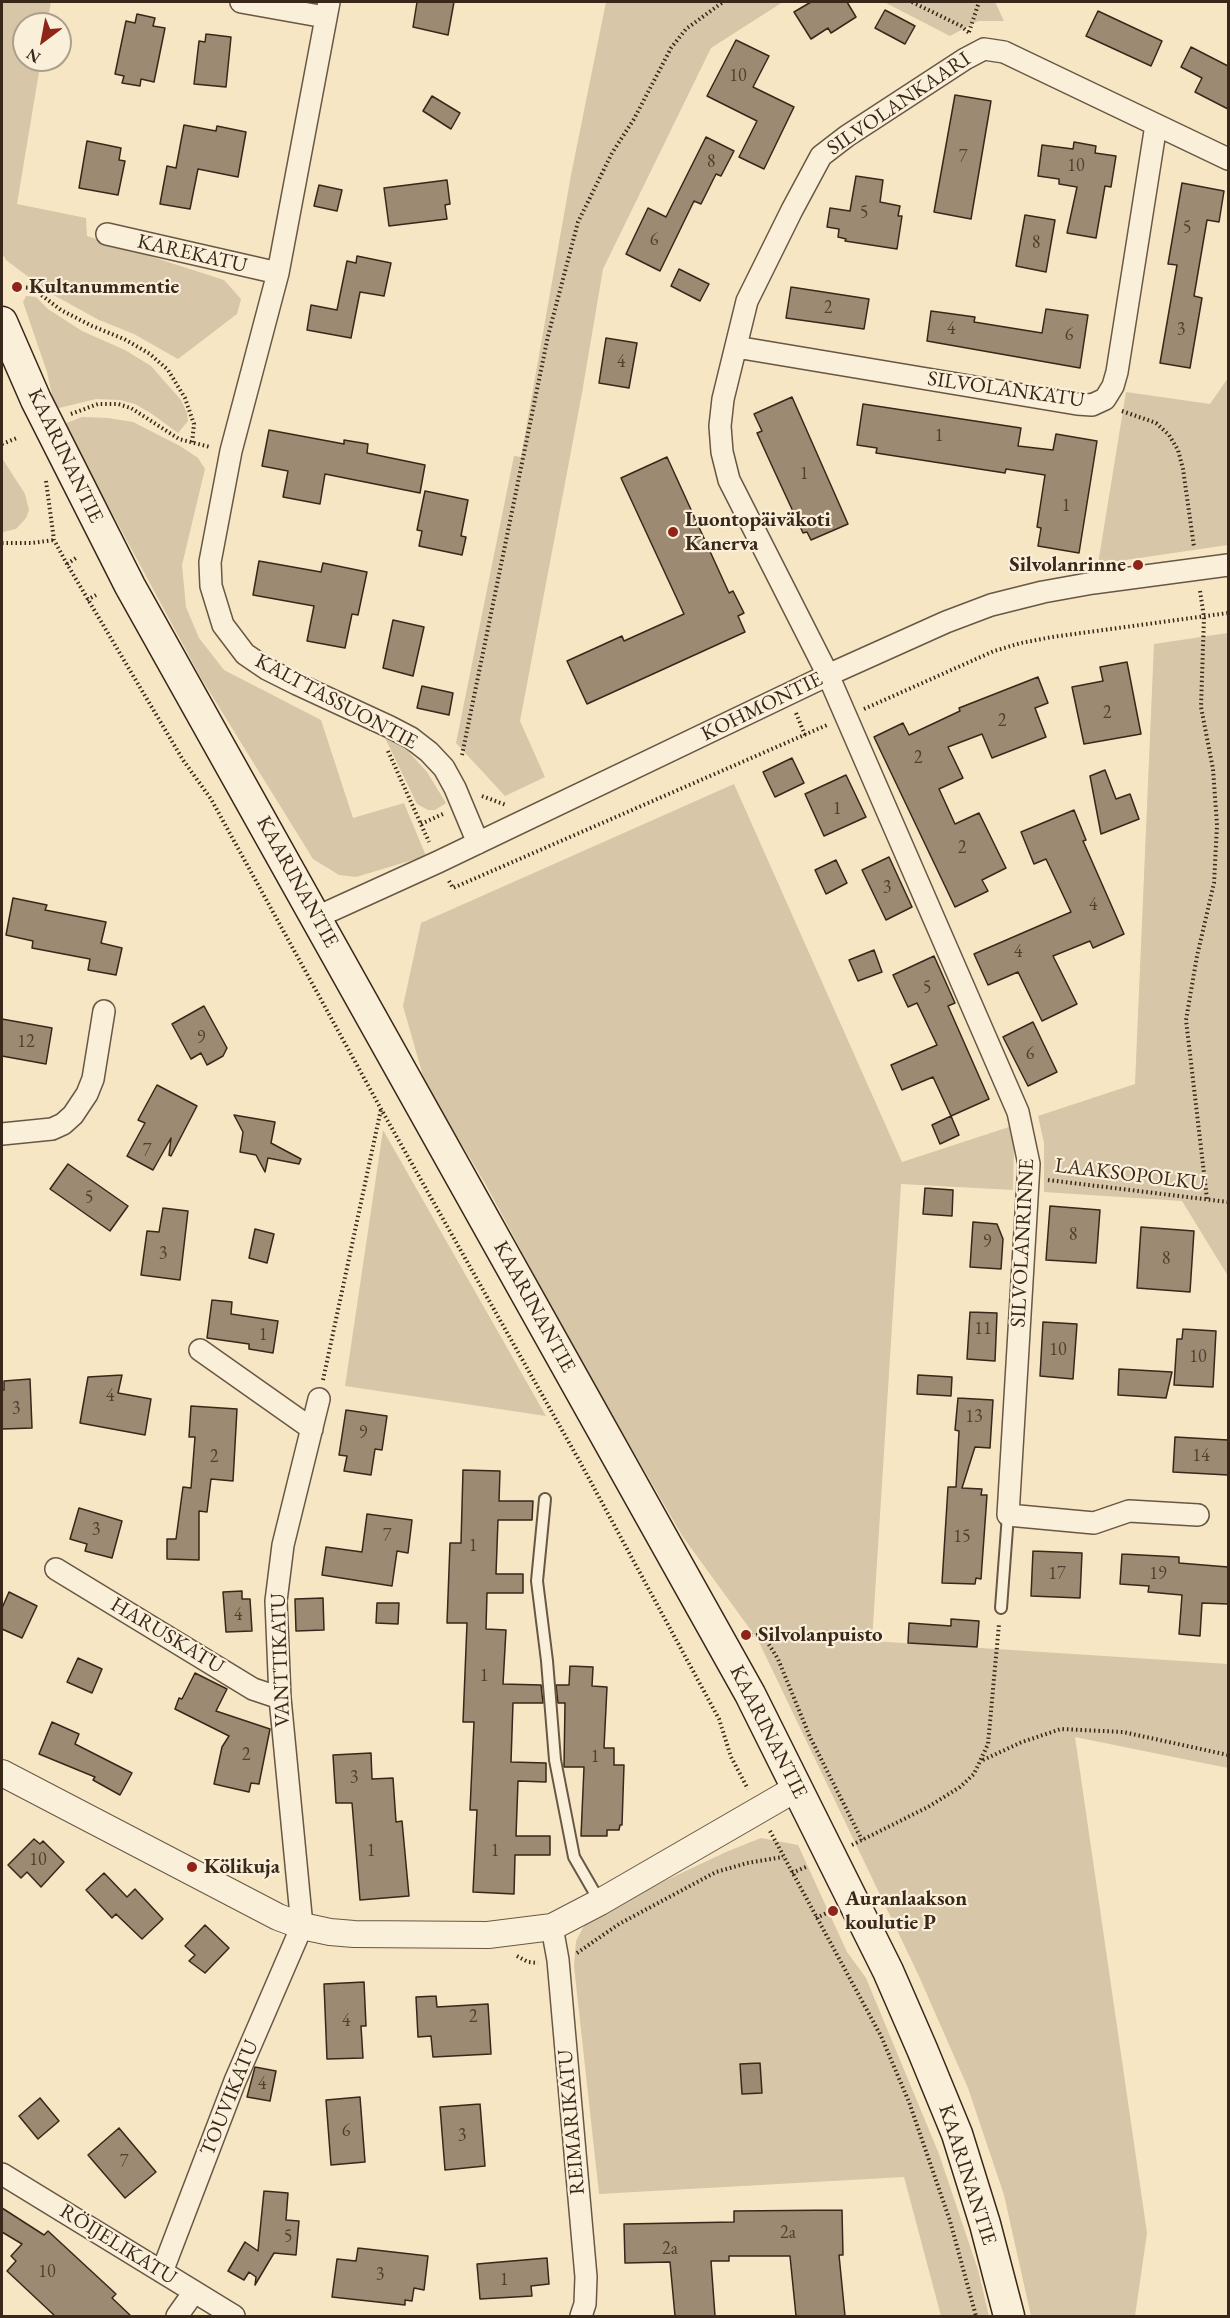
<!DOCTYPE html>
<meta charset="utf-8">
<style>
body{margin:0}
#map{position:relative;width:1230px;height:2318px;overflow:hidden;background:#f7e6c4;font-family:"EB Garamond",serif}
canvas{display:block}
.frame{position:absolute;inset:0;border:3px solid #392719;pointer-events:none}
.north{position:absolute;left:12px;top:12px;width:60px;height:60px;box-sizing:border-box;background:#faefd9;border:2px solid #ad9f8c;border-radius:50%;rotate:212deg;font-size:16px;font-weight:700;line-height:24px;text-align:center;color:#392719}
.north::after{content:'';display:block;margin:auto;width:21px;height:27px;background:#8f2418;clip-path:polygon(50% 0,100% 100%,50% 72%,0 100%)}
</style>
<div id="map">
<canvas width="1230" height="2318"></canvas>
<div class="frame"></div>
<div class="north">N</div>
</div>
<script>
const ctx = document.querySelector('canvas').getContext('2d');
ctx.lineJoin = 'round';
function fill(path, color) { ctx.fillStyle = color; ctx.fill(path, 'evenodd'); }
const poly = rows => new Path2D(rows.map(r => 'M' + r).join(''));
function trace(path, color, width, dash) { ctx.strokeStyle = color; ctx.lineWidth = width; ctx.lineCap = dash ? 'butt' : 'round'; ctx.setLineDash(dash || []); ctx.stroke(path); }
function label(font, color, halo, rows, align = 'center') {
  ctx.font = font + ' "EB Garamond",serif'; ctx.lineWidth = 4.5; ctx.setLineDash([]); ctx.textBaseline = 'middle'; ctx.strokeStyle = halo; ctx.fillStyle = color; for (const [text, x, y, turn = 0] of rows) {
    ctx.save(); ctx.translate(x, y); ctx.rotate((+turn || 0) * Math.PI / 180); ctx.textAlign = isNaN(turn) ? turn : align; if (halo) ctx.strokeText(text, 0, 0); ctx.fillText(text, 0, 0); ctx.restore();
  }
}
fill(poly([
 [2,2,51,2,47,24,24,24,24,60,41,60,17,204,86,218,87,236,224,280,241,299,237,314,178,359,134,334,99,320,50,293,6,260,2,253],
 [606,2,783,2,711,48,603,269,582,393,520,721,545,777,505,796,456,743,514,456,521,457,571,175],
 [884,2,995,2,1004,21,978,21,950,36],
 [26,296,36,297,48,309,82,331,125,350,151,366,181,400,187,413,188,421,178,433,152,414,135,404,120,400,96,399,55,409,47,372,23,302],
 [1228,378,1228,545,1098,564,1126,392,1210,404],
 [82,417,108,418,133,422,180,446,198,458,205,469,182,565,186,607,199,638,224,670,321,720,353,818,404,803,426,856,356,877,339,875,313,859,201,678,64,424],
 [2,458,25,494,29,510,26,518,16,529,3,532],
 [1228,633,1228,1276,1182,1201,1044,1192,1044,1143,1038,1116,1135,1084,1154,644],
 [385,738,407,750,427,772,446,803,435,810,428,810,417,804],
 [734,784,902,1162,1009,1127,1014,1147,1013,1190,901,1184,872,1641,1228,1664,1228,1768,1075,1737,1147,2233,1135,2316,1031,2316,1004,2195,968,2088,918,1974,758,1640,683,1537,580,1360,486,1185,425,1083,403,1006,421,923],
 [383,1130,546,1416,345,1386],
 [761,1838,798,1845,847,1952,866,1978,939,2154,978,2270,989,2316,941,2316,904,2177,599,2194,574,1966,576,1941,585,1924,599,1912,726,1852]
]), '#d7c6a7');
const building = poly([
 [417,2,454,2,448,35,413,27,417,2],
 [811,2,847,2,856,17,831,33,828,28,811,39,794,12,811,2],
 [885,10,915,26,905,44,875,28,885,10],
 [1098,11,1162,41,1151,66,1086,36,1098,11],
 [137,14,155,18,153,26,165,28,154,82,141,79,140,86,122,83,124,76,115,74,126,21,135,23,137,14],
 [206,34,231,37,226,87,194,84,199,41,205,42,206,34],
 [736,40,769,56,753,87,794,107,764,169,739,157,757,121,707,96,736,40],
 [1191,47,1228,66,1228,109,1195,92,1202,78,1181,67,1191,47],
 [955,95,991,101,971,219,934,212,955,95],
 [432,96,460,113,451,129,423,111,432,96],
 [184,125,216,131,217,126,246,132,238,177,198,169,190,209,160,204,167,166,176,168,184,125],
 [706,137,734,151,721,176,716,174,701,204,694,201,660,271,626,254,648,208,666,217,706,137],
 [87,141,121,148,119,160,125,161,118,195,79,188,87,141],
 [1074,142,1096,146,1095,153,1116,156,1111,187,1105,186,1096,238,1067,233,1077,187,1059,184,1059,179,1038,176,1042,145,1073,149,1074,142],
 [856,176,883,180,880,202,900,206,898,216,902,216,897,249,845,241,846,239,838,237,839,229,827,227,830,208,850,211,856,176],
 [447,180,450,204,445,205,447,219,389,226,384,188,447,180],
 [1182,183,1224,191,1219,222,1207,220,1194,296,1202,298,1190,368,1160,363,1177,265,1168,264,1182,183],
 [319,185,342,190,337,211,314,206,319,185],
 [1025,215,1055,220,1046,272,1016,266,1025,215],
 [357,256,391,263,384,296,360,292,351,338,307,330,311,305,337,310,347,261,356,263,357,256],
 [679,269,709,284,700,301,671,286,679,269],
 [791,287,869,299,864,329,786,318,791,287],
 [1046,309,1088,315,1080,368,927,341,931,311,975,317,974,322,1042,333,1046,309],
 [606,338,637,343,629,388,599,383,606,338],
 [792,397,848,524,811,540,807,532,803,533,772,466,757,433,762,431,754,414,792,397],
 [863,404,1021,428,1018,446,1053,450,1056,434,1097,441,1079,553,1038,546,1041,528,1037,527,1045,475,1006,469,1005,473,876,453,877,448,857,445,863,404],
 [269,430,344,444,344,440,368,444,367,453,425,465,420,493,325,474,320,504,283,497,288,471,262,466,269,430],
 [667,457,729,593,733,591,744,613,738,616,745,632,587,704,567,661,622,636,624,641,684,614,621,478,667,457],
 [425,491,468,500,461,536,466,537,462,555,419,546,422,531,417,530,425,491],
 [259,561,321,572,323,563,367,572,358,615,352,614,345,648,307,641,314,606,253,595,259,561],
 [393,620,424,627,413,676,383,668,393,620],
 [1127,662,1141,734,1084,744,1072,687,1103,681,1100,667,1127,662],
 [1038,677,1048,703,1035,708,1046,737,992,758,982,734,948,747,963,778,939,789,955,824,979,813,1006,868,982,880,988,891,955,907,874,737,903,723,909,735,960,711,959,708,1038,677],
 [422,686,453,693,449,715,417,708,422,686],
 [792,758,804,783,775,797,763,772,792,758],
 [1105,770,1116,799,1130,794,1139,819,1101,834,1090,776,1105,770],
 [846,775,866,817,824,836,805,794,846,775],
 [1074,810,1086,840,1083,841,1124,934,1093,948,1090,941,1053,956,1077,1004,1042,1021,1018,972,988,985,974,954,1071,912,1046,859,1034,864,1021,832,1074,810],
 [889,857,912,907,886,920,862,870,889,857],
 [836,860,847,883,826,894,815,870,836,860],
 [13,898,47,905,45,910,106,922,101,943,122,948,116,975,88,970,90,959,32,948,33,941,6,935,13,898],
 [874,950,882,972,858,981,849,960,874,950],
 [934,956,955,1003,948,1006,989,1099,951,1116,933,1077,902,1090,891,1065,937,1045,917,1003,908,1007,893,975,934,956],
 [204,1006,227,1048,223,1056,207,1065,201,1053,191,1059,172,1024,204,1006],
 [2,1019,52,1028,46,1064,2,1056,2,1019],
 [1033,1022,1057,1072,1028,1086,1003,1037,1033,1022],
 [157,1085,197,1106,171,1156,169,1155,171,1138,153,1170,127,1156,145,1123,138,1120,157,1085],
 [234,1115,275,1122,271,1143,301,1159,299,1164,268,1158,265,1172,256,1155,240,1152,243,1132,234,1115],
 [951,1116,959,1135,940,1144,932,1125,951,1116],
 [68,1164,128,1206,110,1231,50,1189,68,1164],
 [925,1188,953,1190,952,1216,923,1214,925,1188],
 [1050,1206,1100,1210,1096,1263,1046,1260,1050,1206],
 [163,1208,188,1211,180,1280,141,1275,147,1231,159,1232,163,1208],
 [973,1222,997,1224,1003,1239,1001,1269,970,1267,973,1222],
 [1141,1227,1194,1231,1190,1292,1137,1288,1141,1227],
 [255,1229,274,1234,267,1263,249,1258,255,1229],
 [212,1300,232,1302,231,1314,278,1321,273,1353,249,1349,249,1344,207,1338,212,1300],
 [970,1312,997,1313,995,1361,967,1359,970,1312],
 [1043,1322,1077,1324,1073,1379,1040,1376,1043,1322],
 [1183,1329,1216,1331,1213,1387,1174,1385,1177,1339,1182,1339,1183,1329],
 [1119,1369,1172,1372,1166,1398,1118,1395,1119,1369],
 [122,1375,118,1393,151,1399,145,1435,80,1423,88,1377,122,1375],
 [918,1375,952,1377,951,1396,917,1394,918,1375],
 [30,1379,32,1428,2,1429,2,1390,4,1390,4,1381,30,1379],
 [958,1398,993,1400,990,1448,975,1447,962,1488,982,1489,981,1495,987,1495,981,1579,976,1578,975,1584,942,1583,948,1487,956,1487,959,1431,955,1430,958,1398],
 [191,1406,237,1409,233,1481,211,1479,207,1512,199,1511,199,1560,167,1559,167,1539,176,1539,183,1487,191,1488,195,1437,189,1437,191,1406],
 [346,1410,387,1416,382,1450,375,1449,371,1475,344,1471,347,1456,339,1455,346,1410],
 [1175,1437,1228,1440,1228,1475,1173,1472,1175,1437],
 [463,1470,500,1471,499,1501,533,1501,532,1520,498,1520,496,1574,523,1574,523,1593,487,1593,486,1629,506,1630,503,1684,541,1685,543,1703,513,1703,511,1762,546,1763,546,1782,518,1781,516,1836,550,1836,550,1855,515,1855,514,1894,473,1892,477,1810,470,1810,474,1722,463,1722,467,1623,447,1623,450,1543,461,1543,463,1470],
 [79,1508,122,1521,112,1558,85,1551,87,1544,70,1539,79,1508],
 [367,1514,412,1520,408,1553,397,1551,392,1586,322,1575,326,1547,362,1552,367,1514],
 [1033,1551,1082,1553,1080,1598,1031,1596,1033,1551],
 [1122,1554,1179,1557,1179,1563,1228,1567,1228,1604,1202,1603,1200,1636,1179,1634,1182,1595,1148,1592,1149,1586,1120,1584,1122,1554],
 [242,1591,242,1599,250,1599,252,1631,226,1632,223,1592,242,1591],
 [9,1592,37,1606,22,1638,2,1629,2,1608,9,1592],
 [323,1598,324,1630,296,1631,295,1599,323,1598],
 [377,1603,399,1603,398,1624,376,1623,377,1603],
 [951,1619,979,1621,977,1647,908,1643,909,1623,951,1626,951,1619],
 [78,1658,102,1669,92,1693,67,1682,78,1658],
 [570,1666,593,1667,592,1686,607,1687,604,1748,614,1748,614,1765,624,1765,622,1825,620,1825,619,1830,607,1830,607,1836,581,1836,584,1767,564,1767,565,1703,558,1703,556,1685,569,1685,570,1666],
 [195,1673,227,1689,216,1711,270,1729,259,1784,251,1783,249,1792,214,1784,222,1747,229,1736,175,1709,179,1698,182,1699,195,1673],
 [52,1722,79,1734,75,1744,132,1773,120,1795,93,1780,95,1777,39,1754,52,1722],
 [371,1753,372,1779,393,1778,396,1822,402,1821,409,1896,360,1900,352,1803,336,1803,333,1755,371,1753],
 [34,1839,40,1844,43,1841,64,1862,41,1887,27,1872,21,1878,8,1865,34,1839],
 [104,1873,127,1897,135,1889,163,1919,142,1939,116,1914,112,1918,86,1890,104,1873],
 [205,1925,229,1948,205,1973,189,1961,195,1955,185,1946,205,1925],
 [364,1982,366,2026,361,2026,363,2058,327,2059,324,1984,364,1982],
 [436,1996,437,2007,488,2004,491,2054,433,2057,431,2036,418,2037,416,1997,436,1996],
 [760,2063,762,2093,742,2094,740,2064,760,2063],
 [255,2067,276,2071,270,2101,247,2097,255,2067],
 [360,2097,365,2162,331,2165,326,2100,360,2097],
 [40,2098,59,2121,38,2139,19,2116,40,2098],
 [480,2104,485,2166,445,2170,440,2107,480,2104],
 [119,2128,156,2172,125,2198,88,2155,119,2128],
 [264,2191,288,2193,286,2220,299,2221,296,2255,274,2253,255,2285,256,2277,249,2272,244,2280,228,2271,245,2242,258,2251,264,2191],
 [2,2208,44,2235,48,2231,116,2294,112,2298,131,2316,55,2316,7,2271,16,2261,11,2256,22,2244,2,2232,2,2208],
 [842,2210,843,2255,839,2255,845,2316,796,2316,790,2256,729,2256,729,2261,711,2261,715,2316,675,2316,670,2262,625,2263,624,2224,734,2222,734,2211,842,2210],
 [358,2248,428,2256,424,2290,414,2288,412,2301,405,2300,405,2305,332,2297,337,2259,356,2261,358,2248],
 [547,2258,549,2284,531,2286,532,2296,480,2299,477,2264,547,2258]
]);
fill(building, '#9c8a72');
trace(building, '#392719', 1.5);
const service = poly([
 [545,1499,537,1581,547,1661,555,1760,574,1857,600,1902],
 [1001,1608,1008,1515]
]);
const minor = poly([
 [241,2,325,17],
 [329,2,278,273,231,451,210,562,211,586,223,625,245,654,267,669,297,684,390,727,411,738,429,752,444,768,455,788,478,843],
 [107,234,278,273],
 [736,347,1077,404,1092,405,1105,399,1113,386,1117,372,1156,125],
 [317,917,438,862,828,675,946,622,991,605,1043,592,1093,583,1228,565],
 [2,1134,52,1129,63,1124,73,1115,87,1094,93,1079,104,1011],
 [200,1350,312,1429],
 [1198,1515,1129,1511,1094,1523,1008,1515,1029,1164,1018,1112,828,675,729,480,722,452,720,426,723,399,747,301,792,210,821,156,847,136,965,59,984,49,1004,52,1228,159],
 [56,1569,253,1689,280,1698],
 [552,1927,558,1960,586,2277,585,2304,581,2316],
 [2,2174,234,2316],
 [162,2272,235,2081,302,1926,280,1698,276,1601,283,1545,319,1399],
 [177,2316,194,2292]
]);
const tertiary = poly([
 [2,1773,278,1917,302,1926,330,1932,354,1934,488,1935,552,1927,600,1902,797,1788]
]);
const secondary = poly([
 [2,322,36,400,130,586,750,1694,888,1971,922,2049,957,2134,985,2224,1009,2316]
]);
trace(service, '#685744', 14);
trace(minor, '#685744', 24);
trace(tertiary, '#685744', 28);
trace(secondary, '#392719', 33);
trace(poly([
 [912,2,961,26,969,33],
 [969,32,979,2],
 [17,287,32,288,61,310,92,326,124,339,150,354,168,370,185,398,194,424,192,443],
 [1122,411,1156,423,1169,435,1178,450,1183,469,1194,547],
 [71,414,98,404,118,404,131,408,179,439,210,447],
 [2,444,17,438],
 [46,481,54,540,67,564,183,760,211,799,381,1109,580,1462,719,1719,731,1757,748,1789],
 [2,543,32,543,54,540],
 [67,564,76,558],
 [1200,591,1204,617,1201,707,1213,769,1217,825,1214,883,1197,956,1186,1020,1207,1199],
 [87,600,96,595],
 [864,709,994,651,1021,643,1052,637,1228,613],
 [796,713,805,735],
 [388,751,429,842],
 [462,755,548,336,578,222,612,153,634,119,671,48,686,29,723,2],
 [482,796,506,805],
 [421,824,443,814],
 [449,881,453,888,827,725],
 [1048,1180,1228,1202],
 [323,1380,381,1109],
 [747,1635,763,1635,778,1659,810,1737,862,1840],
 [983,1760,1022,1742,1061,1729,1123,1732,1228,1755],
 [770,1831,881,2036,909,2102,950,2221,976,2316],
 [852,1845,928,1807,960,1787,974,1774,988,1744,999,1624],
 [792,1873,808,1866],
 [816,1918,829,1912],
 [577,1953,619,1924,716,1872,747,1863,783,1857],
 [517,1956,528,1962,538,1963]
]), '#392719', 4, [1.5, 3]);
trace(service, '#faefd9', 10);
trace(minor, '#faefd9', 21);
trace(tertiary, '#faefd9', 26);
trace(secondary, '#faefd9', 30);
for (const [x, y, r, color] of [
 [17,287,6,"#8f2418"],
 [673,532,6,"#8f2418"],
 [1138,565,6,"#8f2418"],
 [746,1635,6,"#8f2418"],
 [192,1867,6,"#8f2418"],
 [833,1911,6,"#8f2418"]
]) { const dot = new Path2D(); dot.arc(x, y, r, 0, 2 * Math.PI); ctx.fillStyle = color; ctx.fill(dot); trace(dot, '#faefd9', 2); }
label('18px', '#52402f', null, [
 ["10",738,76],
 ["7",963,157],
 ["8",711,162],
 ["10",1076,166],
 ["5",864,213],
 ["5",1187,228],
 ["6",654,240],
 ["8",1036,243],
 ["2",828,308],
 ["4",951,329],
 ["3",1181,330],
 ["6",1069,335],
 ["4",621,362],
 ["1",939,436],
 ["1",804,474],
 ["1",1066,506],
 ["2",1107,713],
 ["2",1002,721],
 ["2",918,758],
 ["1",837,809],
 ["2",962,848],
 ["3",887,888],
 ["4",1093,905],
 ["4",1018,952],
 ["5",927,988],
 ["9",201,1038],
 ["12",26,1042],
 ["6",1030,1054],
 ["7",147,1151],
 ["5",89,1198],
 ["8",1073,1235],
 ["9",987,1242],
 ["3",163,1254],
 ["8",1166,1259],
 ["11",983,1329],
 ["1",263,1335],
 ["10",1058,1350],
 ["10",1198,1357],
 ["4",110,1396],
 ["3",16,1409],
 ["13",974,1417],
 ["9",363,1433],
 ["14",1201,1456],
 ["2",214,1457],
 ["3",96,1530],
 ["7",387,1536],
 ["15",962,1537],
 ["1",473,1546],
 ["17",1057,1574],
 ["19",1158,1574],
 ["4",238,1615],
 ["1",484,1676],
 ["2",246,1755],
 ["1",595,1757],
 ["3",354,1778],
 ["1",371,1851],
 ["1",495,1851],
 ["10",38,1860],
 ["2",473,2017],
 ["4",346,2021],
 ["4",262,2084],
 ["6",346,2131],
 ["3",462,2136],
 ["7",124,2162],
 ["2a",788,2233],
 ["5",288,2237],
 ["2a",670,2249],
 ["10",47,2272],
 ["3",380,2275],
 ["1",504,2280]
]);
label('21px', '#392719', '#faefd9', [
 ["SILVOLANKAARI",899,104,-34],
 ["KAREKATU",192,254,13],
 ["SILVOLANKATU",1006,390,8],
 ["KAARINANTIE",65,456,64],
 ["KALTTASSUONTIE",336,702,28],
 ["KOHMONTIE",762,707,-26],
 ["KAARINANTIE",297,882,61],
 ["LAAKSOPOLKU",1130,1175,7],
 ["SILVOLANRINNE",1023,1243,-87],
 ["KAARINANTIE",534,1307,61],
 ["HARUSKATU",167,1636,31],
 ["VANTTIKATU",281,1660,-92],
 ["KAARINANTIE",768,1732,63],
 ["TOUVIKATU",230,2098,-68],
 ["REIMARIKATU",572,2122,-95],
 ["KAARINANTIE",967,2175,72],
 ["RÖIJELIKATU",118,2245,32]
]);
label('bold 21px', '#392719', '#faefd9', [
 ["Kultanummentie",29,287],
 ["Luontopäiväkoti",685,520],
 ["Kanerva",685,544],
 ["Silvolanrinne",1126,565,"right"],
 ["Silvolanpuisto",758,1635],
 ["Kölikuja",204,1867],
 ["Auranlaakson",845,1899],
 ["koulutie P",845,1923]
], 'left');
</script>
